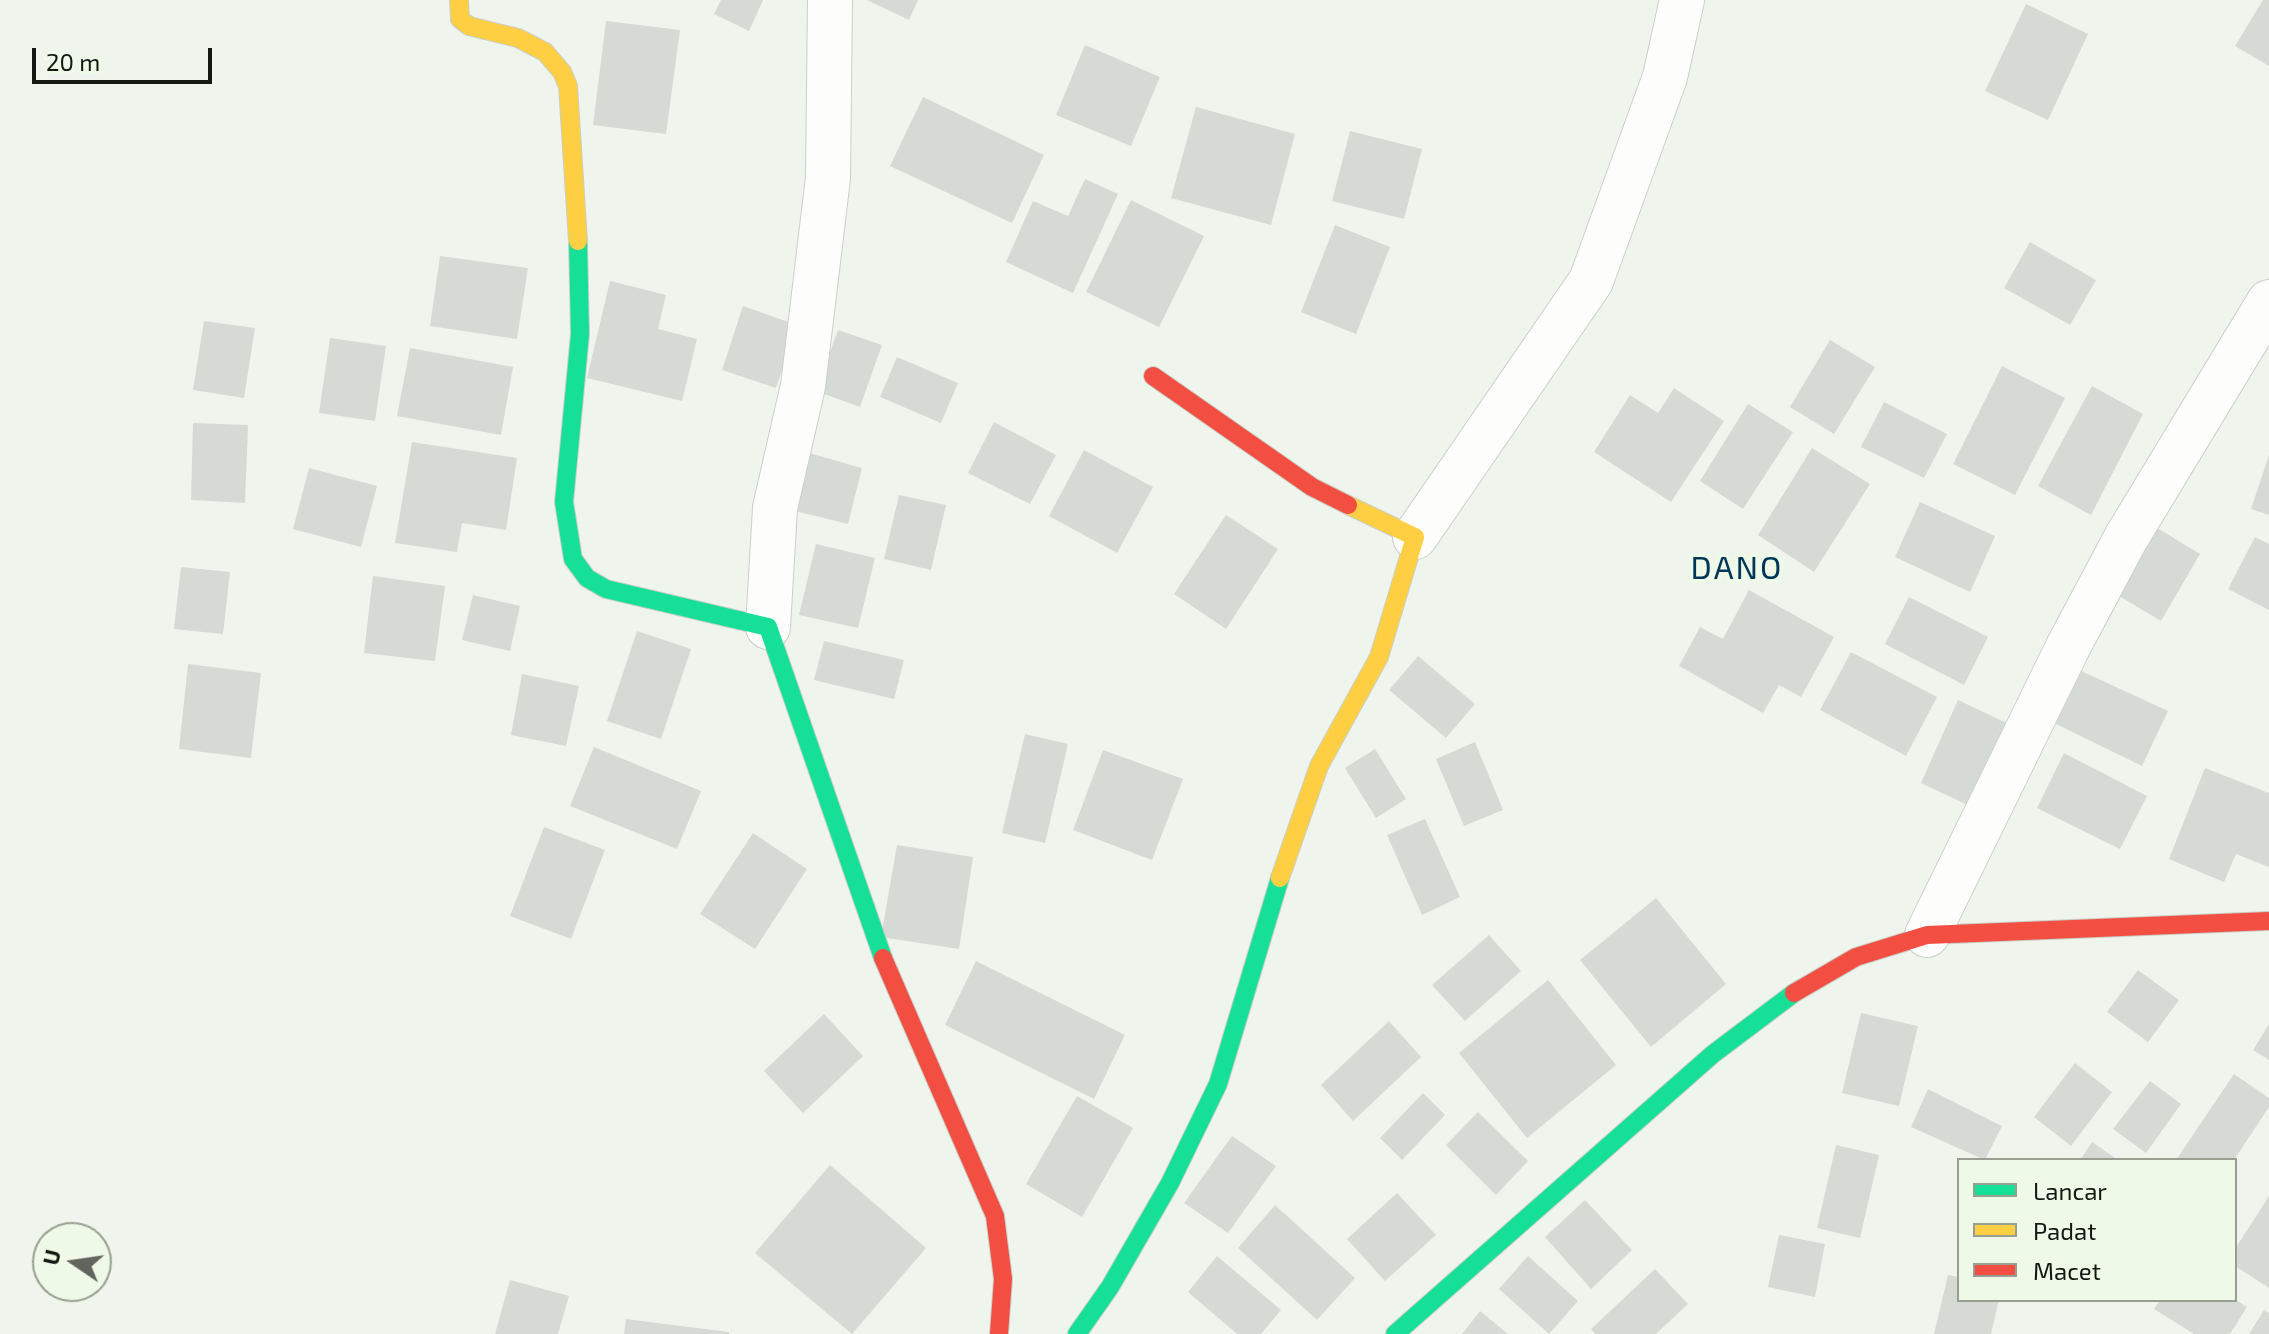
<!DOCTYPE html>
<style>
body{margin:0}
#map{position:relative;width:2269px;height:1334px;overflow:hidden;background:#eff5ec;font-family:"Exo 2",sans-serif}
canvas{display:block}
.legend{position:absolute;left:1957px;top:1158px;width:280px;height:144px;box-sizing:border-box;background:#eef9e8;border:2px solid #979f92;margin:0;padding:10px 14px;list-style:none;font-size:24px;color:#141812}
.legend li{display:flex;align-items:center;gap:16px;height:40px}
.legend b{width:40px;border:2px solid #979f92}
.north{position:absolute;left:32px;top:1222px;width:80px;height:80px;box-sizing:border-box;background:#eef9e8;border:2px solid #979f92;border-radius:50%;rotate:283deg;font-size:22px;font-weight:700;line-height:32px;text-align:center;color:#141812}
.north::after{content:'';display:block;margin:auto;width:28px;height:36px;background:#61655e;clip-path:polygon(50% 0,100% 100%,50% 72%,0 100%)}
.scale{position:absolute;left:32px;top:48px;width:180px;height:36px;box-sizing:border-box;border:4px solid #141812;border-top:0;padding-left:10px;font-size:24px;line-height:28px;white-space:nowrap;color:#141812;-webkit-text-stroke:6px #eef9e8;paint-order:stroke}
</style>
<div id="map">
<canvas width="2269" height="1334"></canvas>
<ul class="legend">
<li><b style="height:10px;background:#16e098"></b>Lancar</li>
<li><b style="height:10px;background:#ffcf43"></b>Padat</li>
<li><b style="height:10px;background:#f24e42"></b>Macet</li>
</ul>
<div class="north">U</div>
<div class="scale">20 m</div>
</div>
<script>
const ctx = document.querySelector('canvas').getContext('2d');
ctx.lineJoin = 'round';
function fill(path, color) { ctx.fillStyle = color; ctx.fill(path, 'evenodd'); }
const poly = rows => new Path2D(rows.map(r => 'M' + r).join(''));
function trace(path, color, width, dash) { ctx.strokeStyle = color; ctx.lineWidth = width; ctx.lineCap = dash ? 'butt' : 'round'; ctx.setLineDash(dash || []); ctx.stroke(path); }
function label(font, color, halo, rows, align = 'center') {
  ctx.font = font + ' "Exo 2",sans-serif'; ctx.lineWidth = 8; ctx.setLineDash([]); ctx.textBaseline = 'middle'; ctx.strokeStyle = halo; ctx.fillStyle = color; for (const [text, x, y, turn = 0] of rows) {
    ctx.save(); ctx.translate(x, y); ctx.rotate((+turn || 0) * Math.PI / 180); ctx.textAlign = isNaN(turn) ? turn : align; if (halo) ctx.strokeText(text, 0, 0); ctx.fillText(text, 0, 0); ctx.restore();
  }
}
fill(poly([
 [721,0,763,0,749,31,714,14],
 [867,0,918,0,909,20],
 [2263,0,2269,0,2269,66,2235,46],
 [2026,4,2088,34,2048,120,1985,91],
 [606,21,680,30,666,134,593,125],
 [1085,45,1160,77,1131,146,1056,115],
 [923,97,1044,155,1012,223,890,166],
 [1196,107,1295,134,1271,225,1171,198],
 [1350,131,1422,149,1404,219,1332,201],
 [1085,179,1118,194,1073,293,1006,262,1033,201,1068,216],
 [1131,200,1204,236,1159,327,1086,292],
 [1335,225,1390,247,1356,334,1301,312],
 [2030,242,2096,280,2070,325,2004,288],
 [440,256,528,268,517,339,430,326],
 [610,281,666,295,658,329,697,339,682,401,587,378],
 [743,306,797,325,776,388,722,370],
 [204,321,255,328,244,398,193,390],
 [838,330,882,345,860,407,816,391],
 [330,338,386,346,375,421,319,413],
 [1830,340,1875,367,1834,434,1790,407],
 [410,348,513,367,501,435,397,416],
 [897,357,958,383,941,423,880,397],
 [2002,366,2065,398,2015,495,1953,464],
 [2092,386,2143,414,2091,515,2038,486],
 [1674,388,1724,421,1671,502,1594,452,1630,395,1658,413],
 [1884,402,1947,434,1924,478,1861,447],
 [1748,404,1793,432,1743,509,1700,481],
 [994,422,1056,455,1030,504,968,473],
 [193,423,248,425,245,503,191,500],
 [412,442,517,458,506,530,462,523,457,552,395,543],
 [1812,448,1870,484,1814,572,1758,535],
 [1084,450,1153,487,1117,553,1049,516],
 [809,453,862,468,848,524,795,511],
 [2269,455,2269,515,2251,509],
 [309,468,377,486,361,547,293,529],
 [899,495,946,505,931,570,884,559],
 [1920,502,1995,536,1970,592,1895,557],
 [1226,515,1278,549,1226,629,1174,594],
 [2154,526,2200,554,2161,621,2114,593],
 [2255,537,2269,544,2269,610,2228,589],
 [816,544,875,558,858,628,799,615],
 [181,567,230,572,223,634,174,629],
 [373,576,445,586,435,661,364,653],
 [1749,590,1834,637,1801,697,1779,685,1763,713,1679,666,1700,627,1723,639],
 [473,595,520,606,510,651,462,640],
 [1909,597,1988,637,1964,685,1885,644],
 [637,631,691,649,661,739,607,721],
 [824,641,904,660,894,699,814,680],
 [1851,652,1937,697,1906,756,1820,710],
 [1418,656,1475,704,1446,738,1389,690],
 [188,664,261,673,251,758,179,749],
 [2079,670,2168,711,2142,766,2054,723],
 [522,674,579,686,566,746,511,735],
 [1958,700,2015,727,1978,810,1921,783],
 [1025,734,1068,744,1045,843,1002,833],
 [1475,742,1503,810,1464,826,1436,759],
 [594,747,701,791,677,849,570,806],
 [1375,749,1406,799,1376,818,1345,768],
 [1103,750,1183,779,1152,860,1073,830],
 [2064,753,2147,796,2120,849,2037,808],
 [2205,768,2269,793,2269,867,2236,854,2224,882,2169,859],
 [1425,819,1460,897,1422,915,1387,835],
 [544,827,605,850,571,939,510,916],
 [753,833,807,869,755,949,700,914],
 [897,845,973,857,959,949,881,937],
 [1656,898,1726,984,1651,1047,1580,960],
 [1489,935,1521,971,1465,1021,1432,985],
 [976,961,1125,1035,1094,1099,945,1025],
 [2138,970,2179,1000,2148,1042,2107,1012],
 [1548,980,1616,1065,1527,1138,1459,1053],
 [1861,1013,1918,1026,1899,1106,1842,1093],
 [824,1014,863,1056,803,1113,764,1071],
 [1389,1021,1421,1057,1353,1121,1321,1085],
 [2269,1024,2269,1060,2253,1050],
 [2075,1063,2112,1092,2071,1146,2034,1117],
 [2234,1074,2269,1098,2269,1107,2234,1160,2176,1160],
 [2150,1081,2181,1104,2146,1153,2113,1129],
 [1928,1089,2002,1126,1985,1160,1911,1127],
 [1423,1093,1445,1115,1402,1160,1380,1138],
 [1077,1096,1133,1128,1082,1217,1026,1184],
 [1478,1112,1528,1161,1496,1195,1446,1145],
 [1232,1136,1276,1166,1228,1233,1184,1203],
 [2092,1142,2118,1160,2080,1160],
 [1836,1145,1879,1155,1860,1238,1817,1228],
 [830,1165,926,1248,852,1334,755,1253],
 [1397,1193,1436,1235,1385,1281,1347,1239],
 [2269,1196,2269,1288,2235,1266,2235,1249],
 [1585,1200,1632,1250,1591,1289,1545,1237],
 [1275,1205,1355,1278,1317,1320,1238,1248],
 [1779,1235,1825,1244,1815,1297,1768,1287],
 [1217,1256,1281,1310,1261,1334,1237,1334,1188,1292],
 [1528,1256,1578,1301,1549,1334,1499,1289],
 [1655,1269,1688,1304,1656,1334,1595,1334,1591,1329],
 [1948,1275,1959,1277,1959,1300,1999,1300,1991,1334,1934,1334],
 [510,1280,569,1296,558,1334,495,1334],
 [2160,1300,2236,1300,2247,1307,2230,1334,2194,1334,2154,1309],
 [2264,1310,2269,1313,2269,1334,2249,1334],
 [1480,1311,1508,1334,1462,1334],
 [626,1319,729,1332,729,1334,624,1334]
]), '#d5dbd4');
const street = poly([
 [1415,537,1591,281,1665,77,1682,0],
 [768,627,775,508,803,386,828,178,830,0],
 [1927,935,2069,645,2126,538,2269,302]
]);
const fast = poly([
 [578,241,580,334,564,502,573,559,587,578,606,589,768,627,883,958],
 [1077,1334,1110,1287,1170,1183,1218,1084,1280,878],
 [1395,1334,1713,1054,1794,993]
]);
const slow = poly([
 [459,0,460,19,469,26,518,38,545,52,562,72,568,86,578,241],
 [1280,878,1319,766,1379,657,1415,537,1348,505]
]);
const jam = poly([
 [1153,376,1312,487,1348,505],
 [883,958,995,1216,1003,1279,999,1334],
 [1794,993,1856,957,1927,935,2269,921]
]);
trace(street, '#cacfc8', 46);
trace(fast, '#cacfc8', 20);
trace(slow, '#cacfc8', 20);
trace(jam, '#cacfc8', 20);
trace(street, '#fdfefc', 44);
trace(fast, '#16e098', 18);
trace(slow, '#ffcf43', 18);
trace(jam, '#f24e42', 18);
ctx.letterSpacing = '2px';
label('32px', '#003759', '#eef9e8', [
 ["DANO",1737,568]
]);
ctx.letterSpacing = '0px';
</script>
